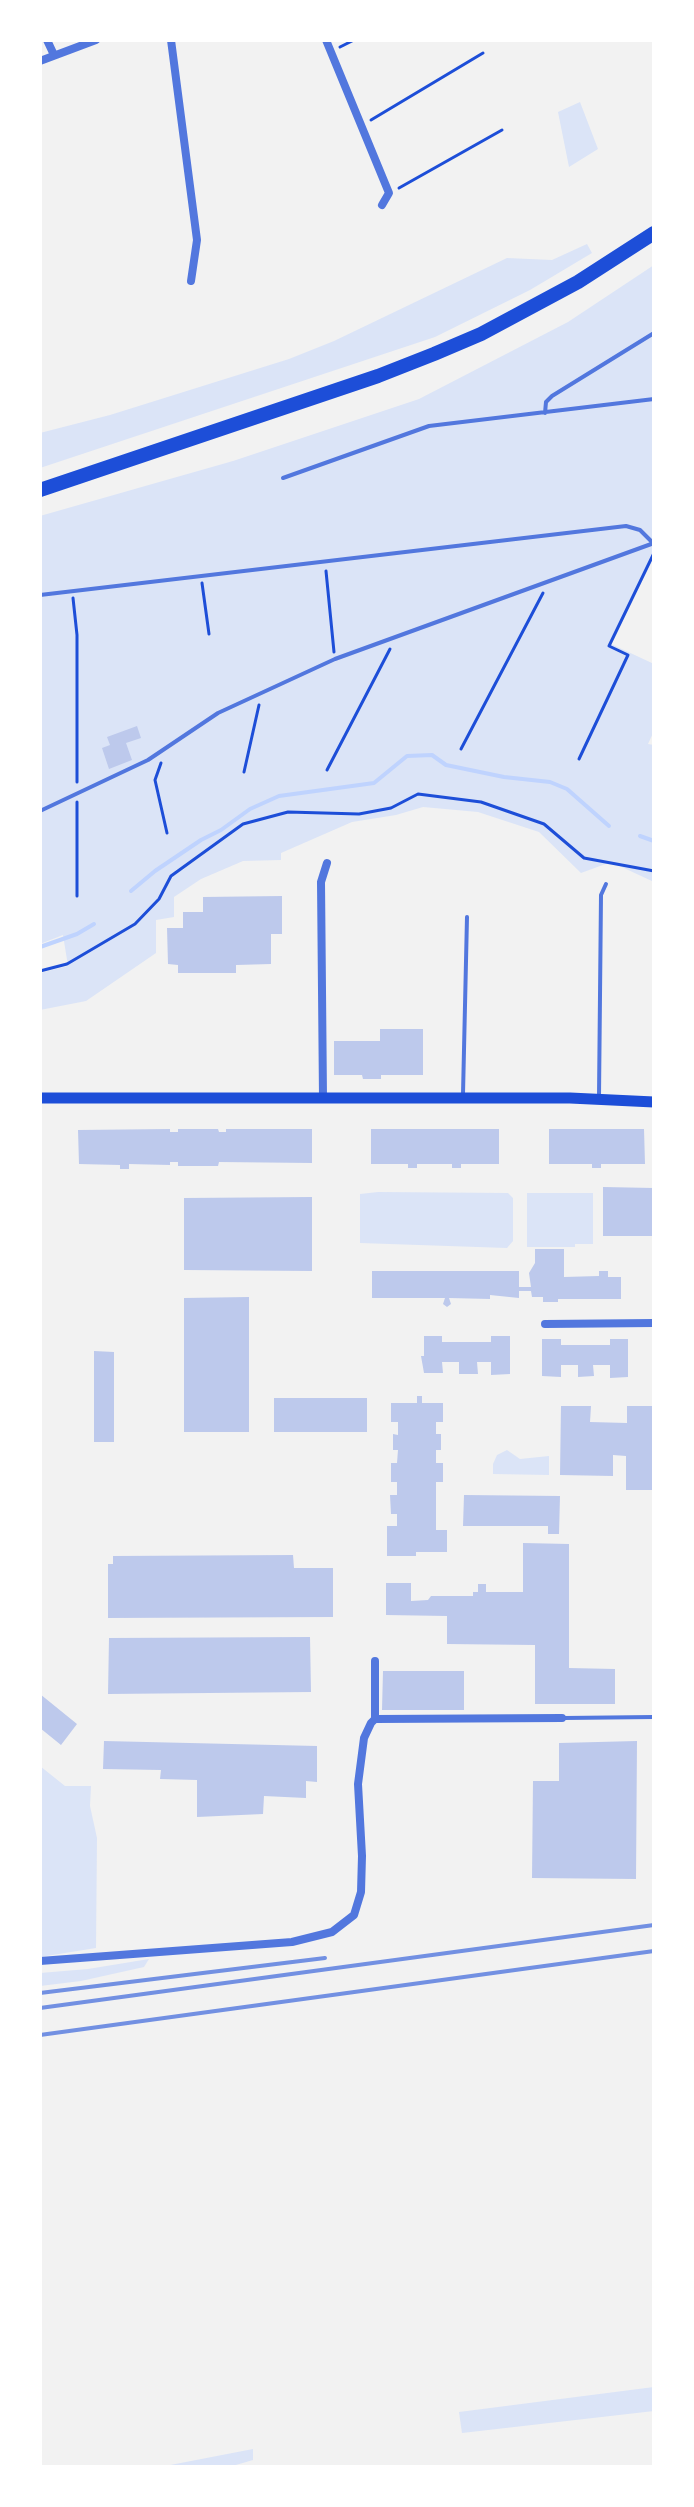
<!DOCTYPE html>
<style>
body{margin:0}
#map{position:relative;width:694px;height:2507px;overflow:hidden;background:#f2f2f2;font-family:Jost,sans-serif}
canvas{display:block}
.frame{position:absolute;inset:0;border:42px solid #fff;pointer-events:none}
</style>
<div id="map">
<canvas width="694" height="2507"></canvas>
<div class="frame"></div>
</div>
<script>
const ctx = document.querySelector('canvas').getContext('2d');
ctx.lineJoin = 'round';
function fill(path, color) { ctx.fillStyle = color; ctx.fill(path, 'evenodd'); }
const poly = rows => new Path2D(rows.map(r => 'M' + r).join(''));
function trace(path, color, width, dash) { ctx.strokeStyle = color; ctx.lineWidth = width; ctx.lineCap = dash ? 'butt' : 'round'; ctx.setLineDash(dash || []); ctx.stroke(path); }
fill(poly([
 [580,102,598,149,569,167,558,112],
 [587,244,592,253,530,290,435,337,40,468,40,433,110,415,289,359,334,341,507,258,552,260],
 [654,265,654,557,609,643,654,664,654,731,648,744,654,745,654,882,611,862,581,873,539,832,478,812,423,807,396,815,352,822,281,853,281,860,243,861,201,879,174,897,174,917,156,920,156,953,86,1001,40,1010,40,973,68,966,63,935,40,944,40,516,233,461,419,399,568,322],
 [378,1192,508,1193,513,1198,513,1241,507,1248,360,1243,360,1194],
 [527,1193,593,1193,593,1244,575,1244,575,1247,527,1247],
 [507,1450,520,1459,549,1456,549,1475,493,1474,493,1464,497,1455],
 [40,1766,65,1786,91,1786,90,1806,97,1838,96,1948,40,1957],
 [149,1959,144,1967,81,1981,40,1986,40,1973,88,1969],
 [654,2387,654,2411,462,2433,459,2412],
 [253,2449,253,2460,229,2467,160,2467]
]), '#dbe4f7');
trace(poly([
 [640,836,654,841],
 [131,891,155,871,201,840,221,830,250,809,279,796,374,783,407,756,432,755,446,765,504,777,550,782,567,789,609,826],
 [40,947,77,934,94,924]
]), '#bfd3fe', 4);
fill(poly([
 [137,726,141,738,126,743,132,760,109,769,102,748,110,745,107,737],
 [282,896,282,934,271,934,271,964,236,965,236,973,178,973,178,965,168,964,167,928,183,928,183,912,203,912,203,897],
 [380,1029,423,1029,423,1075,381,1075,381,1079,363,1079,362,1075,334,1075,334,1041,380,1041],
 [170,1129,170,1132,178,1132,178,1129,218,1129,219,1132,226,1132,226,1129,312,1129,312,1163,219,1162,218,1166,178,1166,178,1162,170,1162,170,1165,129,1164,129,1169,120,1169,120,1165,79,1164,78,1130],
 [371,1129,499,1129,499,1164,461,1164,461,1168,452,1168,452,1164,417,1164,417,1168,408,1168,408,1164,371,1164],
 [549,1129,644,1129,645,1164,601,1164,601,1168,592,1168,592,1164,549,1164],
 [603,1187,654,1188,654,1236,603,1236],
 [312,1197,312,1271,184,1270,184,1198],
 [535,1249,564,1249,564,1277,599,1276,599,1271,608,1271,608,1277,621,1277,621,1299,558,1299,558,1302,543,1302,543,1297,532,1297,531,1291,519,1291,519,1298,490,1295,490,1299,449,1298,451,1304,447,1307,443,1304,445,1298,372,1298,372,1271,519,1271,519,1287,531,1287,529,1273,535,1263],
 [249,1297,249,1432,184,1432,184,1298],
 [424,1336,442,1336,442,1342,491,1342,491,1336,510,1336,510,1374,491,1375,491,1362,477,1362,478,1374,459,1374,459,1362,442,1362,443,1373,424,1373,421,1356,424,1356],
 [542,1339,561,1339,561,1345,610,1345,610,1339,628,1339,628,1377,610,1378,610,1365,593,1365,594,1376,578,1377,578,1365,561,1365,561,1377,542,1376],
 [94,1351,114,1352,114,1442,94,1442],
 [417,1396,422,1396,422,1403,443,1403,443,1422,436,1422,436,1434,441,1434,441,1450,436,1450,436,1463,443,1463,443,1482,436,1482,436,1530,447,1530,447,1552,416,1552,416,1556,387,1556,387,1526,397,1526,397,1514,391,1514,390,1495,397,1495,397,1482,391,1482,391,1463,397,1463,398,1450,393,1450,393,1434,398,1435,398,1422,391,1422,391,1403,417,1403],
 [274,1398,367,1398,367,1432,274,1432],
 [561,1406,591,1406,590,1422,627,1423,627,1406,654,1406,654,1490,626,1490,626,1456,613,1455,613,1476,560,1475],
 [464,1495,560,1496,559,1534,548,1534,548,1526,463,1526],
 [523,1543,569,1544,569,1668,615,1669,615,1704,535,1704,535,1645,447,1644,447,1616,386,1615,386,1583,411,1583,411,1601,428,1600,431,1596,473,1596,473,1592,478,1592,478,1584,486,1584,486,1592,523,1592],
 [293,1555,294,1568,333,1568,333,1617,108,1618,108,1564,113,1564,113,1556],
 [310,1637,311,1692,108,1694,109,1638],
 [383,1671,464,1671,464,1710,382,1710],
 [40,1694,77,1724,61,1745,40,1728],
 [104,1741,317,1746,317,1782,306,1781,306,1798,264,1796,263,1814,197,1817,197,1780,160,1779,161,1770,103,1769],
 [637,1741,636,1879,532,1878,533,1781,559,1781,559,1743]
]), '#bdc9ec');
trace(poly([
 [340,47,354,40],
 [371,120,483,53],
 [399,188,502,130],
 [326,571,334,652],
 [202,583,209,634],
 [73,598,77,635,77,782],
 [461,749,543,593],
 [579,759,628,655,609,646,654,553],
 [161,763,155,780,167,833],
 [327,770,390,649],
 [244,772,259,705],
 [77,802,77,896],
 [40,971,67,964,135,924,159,899,171,876,243,824,288,812,359,814,391,808,418,794,481,802,544,824,584,858,654,871]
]), '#1d4ed8', 3);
trace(poly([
 [545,413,546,402,552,396,654,333],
 [283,478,429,426,654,399],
 [40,595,626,526,640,530,653,543],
 [40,811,148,760,218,713,335,659,654,543],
 [463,1094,467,917],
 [599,1096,601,895,606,884],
 [564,1718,654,1717]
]), '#5277de', 4);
trace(poly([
 [47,40,54,55],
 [171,40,197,240,191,281],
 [326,40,389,193,382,205],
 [40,61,96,40],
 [323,1098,321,882,327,863],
 [545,1324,654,1323],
 [375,1719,375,1661],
 [40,1961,292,1942,332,1932,354,1915,361,1892,362,1856,358,1784,364,1738,371,1723,375,1719,562,1718]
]), '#5277de', 8);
trace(poly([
 [40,1098,570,1098,654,1102]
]), '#1d4ed8', 11);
trace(poly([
 [40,490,378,376,434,354,481,334,578,282,654,233]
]), '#1d4ed8', 14);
trace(poly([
 [40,1993,325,1958],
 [40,2008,654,1925],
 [40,2035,654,1951]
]), '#7290e2', 4);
</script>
